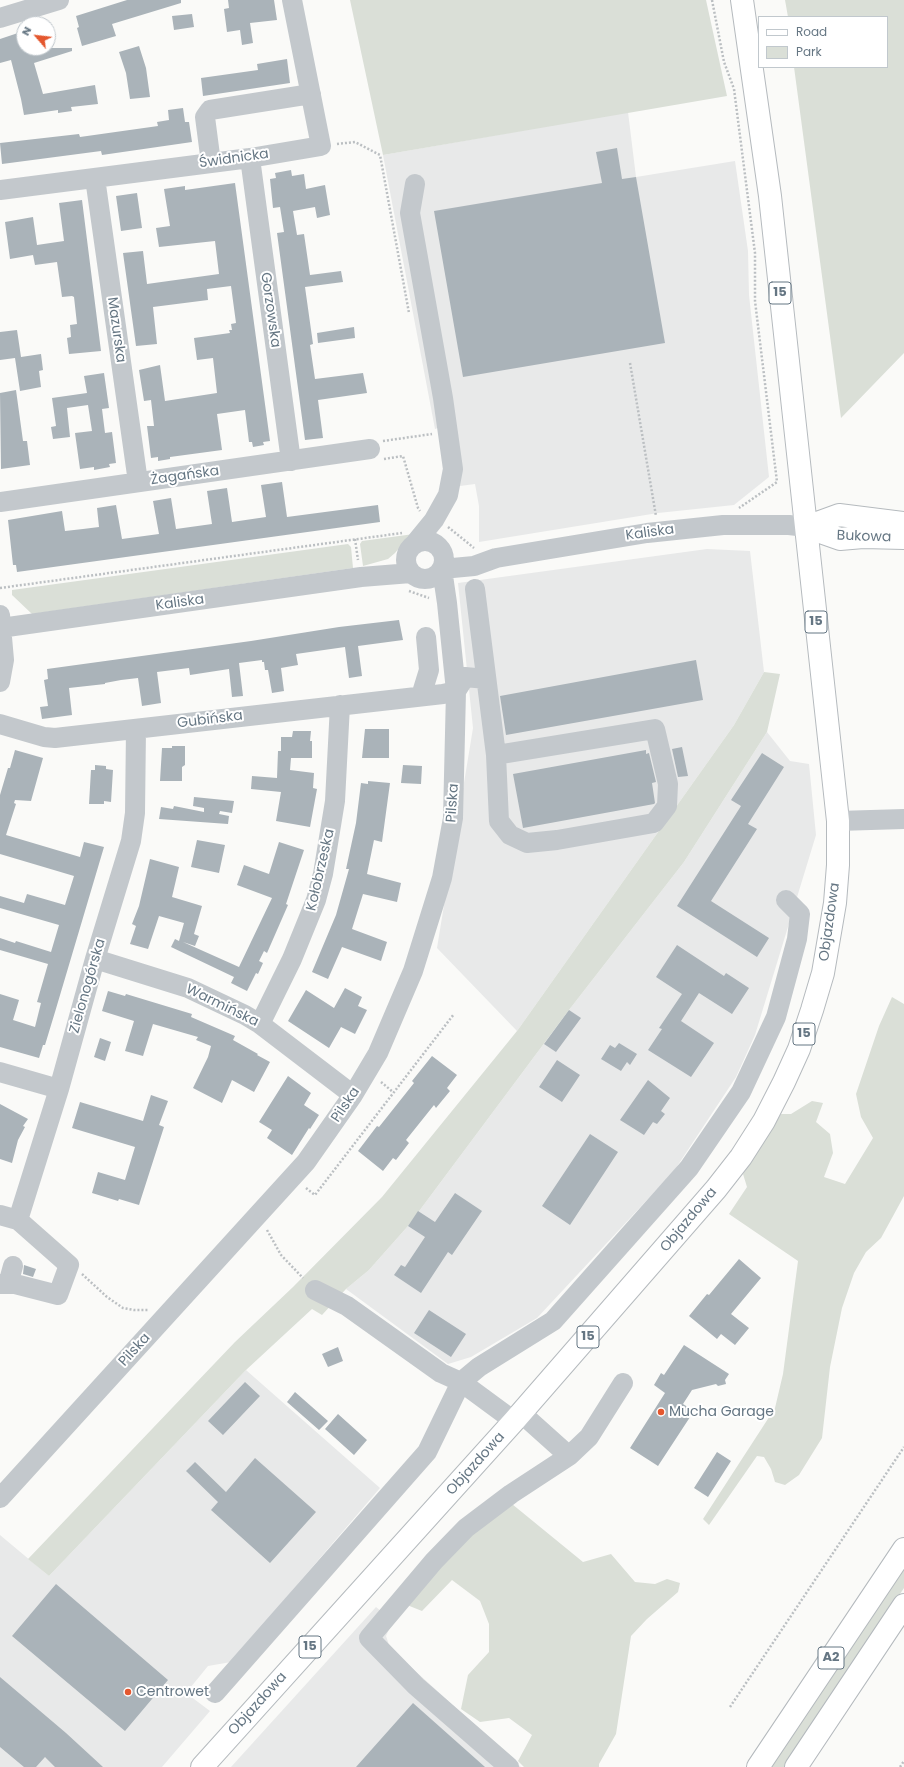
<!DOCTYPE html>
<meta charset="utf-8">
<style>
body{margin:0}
#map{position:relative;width:904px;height:1767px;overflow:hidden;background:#fafaf8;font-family:Poppins,sans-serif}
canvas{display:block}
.legend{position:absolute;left:758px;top:16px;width:130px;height:52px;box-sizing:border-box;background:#fff;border:1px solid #c1c8cd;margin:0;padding:5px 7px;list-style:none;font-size:12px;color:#657683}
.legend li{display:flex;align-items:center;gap:8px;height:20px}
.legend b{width:20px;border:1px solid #c1c8cd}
.north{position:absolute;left:16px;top:16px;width:40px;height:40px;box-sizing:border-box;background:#fff;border:1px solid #c1c8cd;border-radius:50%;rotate:298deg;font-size:11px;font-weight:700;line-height:16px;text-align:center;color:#657683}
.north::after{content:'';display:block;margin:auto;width:14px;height:18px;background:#e4572e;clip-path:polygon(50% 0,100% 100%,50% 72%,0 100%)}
</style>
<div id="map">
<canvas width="904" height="1767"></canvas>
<ul class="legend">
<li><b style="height:5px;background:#fff"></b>Road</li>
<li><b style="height:11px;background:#dadfd7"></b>Park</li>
</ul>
<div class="north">N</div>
</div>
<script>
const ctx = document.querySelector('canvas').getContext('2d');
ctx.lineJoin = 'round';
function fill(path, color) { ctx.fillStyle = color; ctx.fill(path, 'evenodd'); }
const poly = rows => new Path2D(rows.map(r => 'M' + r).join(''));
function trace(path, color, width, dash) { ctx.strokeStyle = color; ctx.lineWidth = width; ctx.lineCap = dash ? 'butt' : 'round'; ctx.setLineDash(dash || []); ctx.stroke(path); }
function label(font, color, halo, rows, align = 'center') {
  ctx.font = font + ' Poppins,sans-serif'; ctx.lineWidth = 4; ctx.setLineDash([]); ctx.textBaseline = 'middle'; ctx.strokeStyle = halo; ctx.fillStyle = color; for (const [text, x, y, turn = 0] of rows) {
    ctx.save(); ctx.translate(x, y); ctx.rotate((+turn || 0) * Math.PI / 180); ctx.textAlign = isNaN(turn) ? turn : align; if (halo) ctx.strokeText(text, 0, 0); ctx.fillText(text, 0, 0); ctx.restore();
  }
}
fill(poly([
 [628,112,636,177,735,161,748,251,749,295,769,477,734,505,658,513,479,542,479,506,475,484,460,486,450,424,435,429,383,155],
 [707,549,750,551,764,672,734,725,517,1031,437,948,473,728,458,583],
 [767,732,790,761,809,764,816,835,755,1035,736,1077,674,1171,537,1318,471,1357,448,1364,346,1289,369,1270,408,1226,569,1010,684,862],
 [246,1370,380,1488,231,1662,208,1666,186,1693,210,1711,162,1767,0,1767,0,1535,49,1576],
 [376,1607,393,1621,386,1636,390,1648,521,1767,231,1767]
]), '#e8e9e9');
fill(poly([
 [350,0,706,0,727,96,383,155],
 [785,0,904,0,904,353,841,418,794,67,887,67,887,17,788,17],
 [414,534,405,541,395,553,388,559,363,566,360,544,362,541],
 [348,544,351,547,353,568,32,614,12,595,12,590],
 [764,672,780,674,767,732,684,862,569,1010,408,1226,369,1270,346,1289,322,1315,312,1309,246,1370,49,1576,28,1559,235,1342,293,1287,382,1197,517,1031,734,725],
 [892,997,904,1004,904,1196,881,1238,866,1252,854,1273,842,1308,830,1367,822,1438,799,1475,785,1485,775,1482,771,1469,764,1457,757,1456,709,1525,703,1519,775,1408,783,1374,798,1261,729,1214,747,1187,743,1174,781,1114,791,1114,812,1101,823,1103,816,1122,830,1134,833,1153,824,1177,845,1184,873,1138,861,1117,856,1094,879,1026],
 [512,1504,583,1562,611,1554,635,1582,655,1584,667,1579,680,1583,678,1592,647,1619,631,1636,616,1734,599,1764,599,1767,524,1767,518,1761,532,1735,509,1718,480,1722,461,1709,468,1675,489,1652,489,1624,480,1601,452,1580,422,1611,407,1605,442,1564,482,1525],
 [904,1566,904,1588,811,1727,784,1767,770,1767]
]), '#dadfd7');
fill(poly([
 [127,0,181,0,181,3,112,24,116,36,82,46,77,28,79,27,76,16],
 [228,0,274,0,277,20,250,23,253,43,242,45,240,30,227,32,224,9,229,8],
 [192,14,194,27,174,30,172,16],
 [24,31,24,48,72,48,72,51,34,63,43,94,95,85,98,104,71,107,72,111,58,113,58,110,24,115,21,99,11,60,0,63,0,39],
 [139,46,146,68,150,97,130,99,126,73,119,52],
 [287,59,290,83,203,96,201,78,258,70,257,64],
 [183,108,185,122,189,122,192,142,102,155,101,151,2,164,0,143,79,134,80,137,151,127,158,126,157,122,169,120,168,110],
 [617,148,622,179,636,177,665,343,463,377,434,211,602,183,596,152],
 [291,170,292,176,304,174,306,189,325,185,330,215,317,218,315,207,293,211,297,235,304,234,310,275,341,271,343,282,305,287,313,344,310,345,315,379,363,373,367,393,318,400,323,438,305,440,277,233,284,232,280,207,273,208,270,179,276,178,275,173],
 [235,183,270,441,263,442,264,445,253,447,252,442,249,442,245,410,217,414,222,450,170,457,170,459,158,461,158,457,151,458,147,426,154,426,151,400,144,401,139,370,160,365,165,401,217,393,213,358,197,360,194,338,230,333,229,330,232,330,231,324,236,323,231,286,207,289,208,300,153,307,157,344,136,346,123,253,143,251,147,284,219,274,215,241,159,247,156,228,170,226,164,189,185,186,185,190],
 [137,193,142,228,121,231,116,196],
 [82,200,101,351,69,354,67,338,71,337,70,325,77,324,74,297,72,296,62,297,57,262,35,265,33,255,10,259,5,222,33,217,37,245,64,241,59,203],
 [354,327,355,338,318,343,317,333],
 [17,330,21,357,41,354,43,370,39,371,41,387,20,391,15,358,0,360,0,332],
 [104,373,109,408,102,409,105,433,112,432,116,463,109,464,110,467,94,470,94,467,80,469,75,433,92,431,88,405,67,408,70,437,53,439,51,427,56,426,52,398,87,393,84,376],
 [16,390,23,441,27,441,30,465,1,469,0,393],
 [282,482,287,517,378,505,380,522,17,572,16,565,13,565,8,520,62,511,65,531,83,529,99,527,97,508,116,505,122,539,159,534,153,501,171,498,176,529,212,524,207,491,227,488,232,522,266,517,261,485],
 [399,620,403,640,358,646,362,676,349,678,345,647,296,654,298,665,281,668,284,691,272,693,268,670,265,670,264,662,262,662,262,660,239,663,243,696,232,697,229,669,190,675,189,668,157,672,161,703,142,706,138,678,121,680,105,683,105,684,69,688,72,715,42,719,40,707,48,706,44,680,48,679,47,669,251,641,339,627],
 [696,660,703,700,506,735,500,696],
 [365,729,389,729,389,758,362,758],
 [293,731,311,731,310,741,312,741,312,758,291,758,290,770,314,773,313,788,317,789,310,827,276,821,281,792,251,789,252,776,277,778,278,751,281,751,281,737,292,737],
 [172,746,185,746,185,765,182,767,182,781,160,781,162,748,172,748],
 [682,747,688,776,678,777,672,749],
 [15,750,43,758,31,801,15,800,14,803,16,804,6,835,80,857,84,842,104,847,55,1012,45,1045,43,1045,39,1058,0,1047,0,994,19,1000,13,1020,35,1027,41,1003,37,1002,48,964,0,950,0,938,15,943,16,941,51,952,59,925,0,908,0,896,24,903,27,894,65,905,74,876,0,854,0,795,8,768,10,768],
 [646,750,646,754,649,753,656,782,652,783,655,803,654,804,523,828,513,774],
 [762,753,784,767,748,824,757,829,711,901,769,938,757,957,677,906,741,806,731,800],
 [95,765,106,766,106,769,113,770,111,802,104,801,104,804,89,804,91,770,95,770],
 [403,765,422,766,421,784,401,783],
 [368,781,390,783,382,842,374,840,367,874,401,883,397,902,363,894,352,929,387,942,381,961,342,947,328,979,312,972,336,915,349,869,346,869,356,823,361,783,368,784],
 [194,797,234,801,232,813,220,811,219,814,229,816,228,824,159,819,161,807,173,809,174,806,204,812,204,808,193,806],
 [197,840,225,845,219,873,191,867],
 [279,842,304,850,286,904,288,905,267,953,264,951,259,961,263,963,258,974,256,973,247,991,231,983,234,977,171,947,175,939,179,941,184,923,159,916,148,949,130,944,136,926,132,924,139,906,150,859,179,867,172,897,202,906,194,934,199,936,195,946,183,942,239,967,272,898,237,885,244,865,269,874],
 [677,945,724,976,726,973,749,988,732,1014,699,993,681,1021,714,1043,691,1077,648,1050,662,1029,659,1028,682,994,656,977],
 [345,988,362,997,358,1006,367,1010,355,1034,341,1027,329,1048,288,1021,306,990,334,1008],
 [108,991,125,996,126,994,192,1014,191,1017,235,1036,233,1040,258,1054,257,1055,270,1062,254,1092,232,1080,222,1103,193,1088,208,1057,211,1046,196,1040,198,1037,153,1024,143,1056,125,1051,134,1021,102,1011],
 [569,1010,581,1018,556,1052,544,1044],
 [100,1038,111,1042,105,1061,94,1057],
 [619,1043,637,1054,630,1065,627,1062,621,1071,601,1059,610,1045,615,1048],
 [432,1056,457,1075,447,1088,450,1091,436,1108,434,1105,406,1140,409,1143,396,1160,393,1158,383,1171,358,1151,377,1126,379,1127,414,1083,412,1081],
 [557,1060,580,1075,562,1102,539,1087],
 [288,1076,311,1093,304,1105,319,1115,310,1129,309,1128,292,1155,267,1138,272,1130,259,1122],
 [648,1080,670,1098,661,1111,665,1114,657,1124,653,1122,644,1135,620,1120],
 [151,1095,168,1101,159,1125,164,1127,139,1205,119,1199,118,1201,92,1193,98,1172,125,1180,135,1147,72,1128,80,1102,143,1121],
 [0,1104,28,1119,23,1126,25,1127,18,1140,12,1163,0,1159],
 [590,1134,618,1152,570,1225,542,1206],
 [455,1193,482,1211,452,1255,448,1252,421,1293,394,1275,401,1265,405,1267,425,1237,408,1226,418,1211,435,1222],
 [739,1259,761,1278,731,1314,749,1328,735,1345,721,1334,717,1339,689,1316,707,1294,709,1295],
 [24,1265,36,1269,33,1277,23,1274],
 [429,1310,466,1334,451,1357,414,1333],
 [684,1345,729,1374,725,1380,726,1384,718,1386,716,1384,692,1390,683,1404,694,1411,658,1466,630,1448,665,1393,654,1385,661,1373,664,1375],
 [338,1347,343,1361,328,1367,322,1354],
 [245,1382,260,1396,223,1435,208,1421],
 [295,1392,328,1421,319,1430,287,1402],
 [338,1414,367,1440,354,1455,325,1429],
 [717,1452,731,1461,708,1497,694,1488],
 [255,1458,316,1512,270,1563,211,1510,218,1502,186,1471,195,1462,226,1492],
 [56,1584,168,1680,125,1731,12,1636],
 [0,1677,66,1733,103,1767,55,1767,45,1757,36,1767,24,1767,0,1747],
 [413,1703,485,1767,356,1767]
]), '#aab3b9');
const major = poly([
 [806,527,839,515,904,523],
 [806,527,840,539,863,537,904,538],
 [202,1767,514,1421,716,1189,741,1157,764,1121,784,1082,799,1049,812,1010,823,973,835,903,838,865,838,821,770,196,742,0]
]);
const highway = poly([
 [758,1767,904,1549],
 [796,1767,904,1605]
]);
trace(major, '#b5babe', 24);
trace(highway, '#b4b9bd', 24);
trace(poly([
 [712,0,724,62,734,89,755,253,755,301,777,482,739,508],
 [337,144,355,142,380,155,409,313],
 [630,363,656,516],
 [383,441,432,434],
 [384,459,403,456,418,508,420,511],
 [448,527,474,548],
 [355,539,358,560],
 [0,588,402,533],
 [409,591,429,598],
 [381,1082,393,1092],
 [306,1188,315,1195,454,1014],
 [267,1230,281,1255,303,1278],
 [82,1274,107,1297,123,1308,134,1310,149,1310],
 [730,1707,904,1447],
 [900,1767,904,1761]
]), '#bbbfc2', 2.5, [2, 2]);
trace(poly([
 [0,18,59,0],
 [250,158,291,461],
 [211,163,205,117,210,110,311,94],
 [95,178,138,482],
 [415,184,410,213,443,398,453,469,448,495,434,520,416,542],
 [0,190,250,158,321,146,292,0],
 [0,502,370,449],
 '406 560a19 19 0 1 1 38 0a19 19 0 1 1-38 0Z',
 [442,569,474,566,496,558,647,533,723,525,789,525,806,527],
 [475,589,496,755,499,821,510,835,527,843,557,840,654,823,667,806,668,784,655,729,496,755],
 [0,628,361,577,411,573],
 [0,682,4,660,0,615],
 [421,696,429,670,426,637],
 [0,724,44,737,55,738,443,694,456,691,465,677,486,679],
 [838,821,904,819],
 [95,959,188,988,245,1015,260,1024,353,1095],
 [260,1024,292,959,316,900,323,874,335,801,340,705],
 [0,1072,59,1089],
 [0,1215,18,1220,69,1265,58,1295,15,1284,0,1284],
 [18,1220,59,1089,95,959,131,841,135,813,136,729],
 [8,1284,13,1266],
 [315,1290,347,1306,441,1373,461,1382,479,1367,553,1321,689,1168,741,1092,776,1017,797,939,800,914,786,900],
 [569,1456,589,1437,623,1383],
 [0,1498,306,1162,353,1095,378,1053,413,971,442,878,453,818,456,691,447,603,442,569],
 [215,1693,427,1452,461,1382,514,1421],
 [509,1767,416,1686,369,1638,434,1561,466,1528,511,1494,569,1456,521,1413]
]), '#c3c8cc', 20);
trace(major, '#fff', 22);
trace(highway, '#fff', 22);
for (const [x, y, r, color] of [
 [661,1412,4,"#e4572e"],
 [128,1692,4,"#e4572e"]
]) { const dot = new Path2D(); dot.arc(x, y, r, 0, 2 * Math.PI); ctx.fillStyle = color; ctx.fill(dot); trace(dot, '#fff', 1.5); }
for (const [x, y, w] of [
 [780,293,22],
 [816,622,22],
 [804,1034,22],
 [588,1337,22],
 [310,1647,22],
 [831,1658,26]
]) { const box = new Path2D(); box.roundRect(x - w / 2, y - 11, w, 22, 3); ctx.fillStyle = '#fff'; ctx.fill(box); trace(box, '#657683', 1); }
label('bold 13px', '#657683', null, [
 ["15",780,293],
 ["15",816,622],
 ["15",804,1034],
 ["15",588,1337],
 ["15",310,1647],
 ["A2",831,1658]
]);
label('14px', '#657683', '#fff', [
 ["Świdnicka",234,159,-8],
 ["Gorzowska",270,310,82],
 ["Mazurska",116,330,82],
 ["Żagańska",185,476,-8],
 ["Kaliska",650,533,-8],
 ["Bukowa",864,537,2],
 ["Kaliska",180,603,-8],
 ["Gubińska",210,720,-7],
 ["Pilska",453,803,-86],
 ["Kołobrzeska",321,870,-77],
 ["Objazdowa",830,922,-82],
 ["Zielonogórska",88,986,-74],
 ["Warmińska",222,1006,26],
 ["Pilska",346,1105,-56],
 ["Objazdowa",689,1220,-50],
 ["Pilska",135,1350,-48],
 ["Objazdowa",476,1464,-48],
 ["Objazdowa",258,1704,-48]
]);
label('14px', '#657683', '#fff', [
 ["Mucha Garage",669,1412],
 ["Centrowet",136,1692]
], 'left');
</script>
